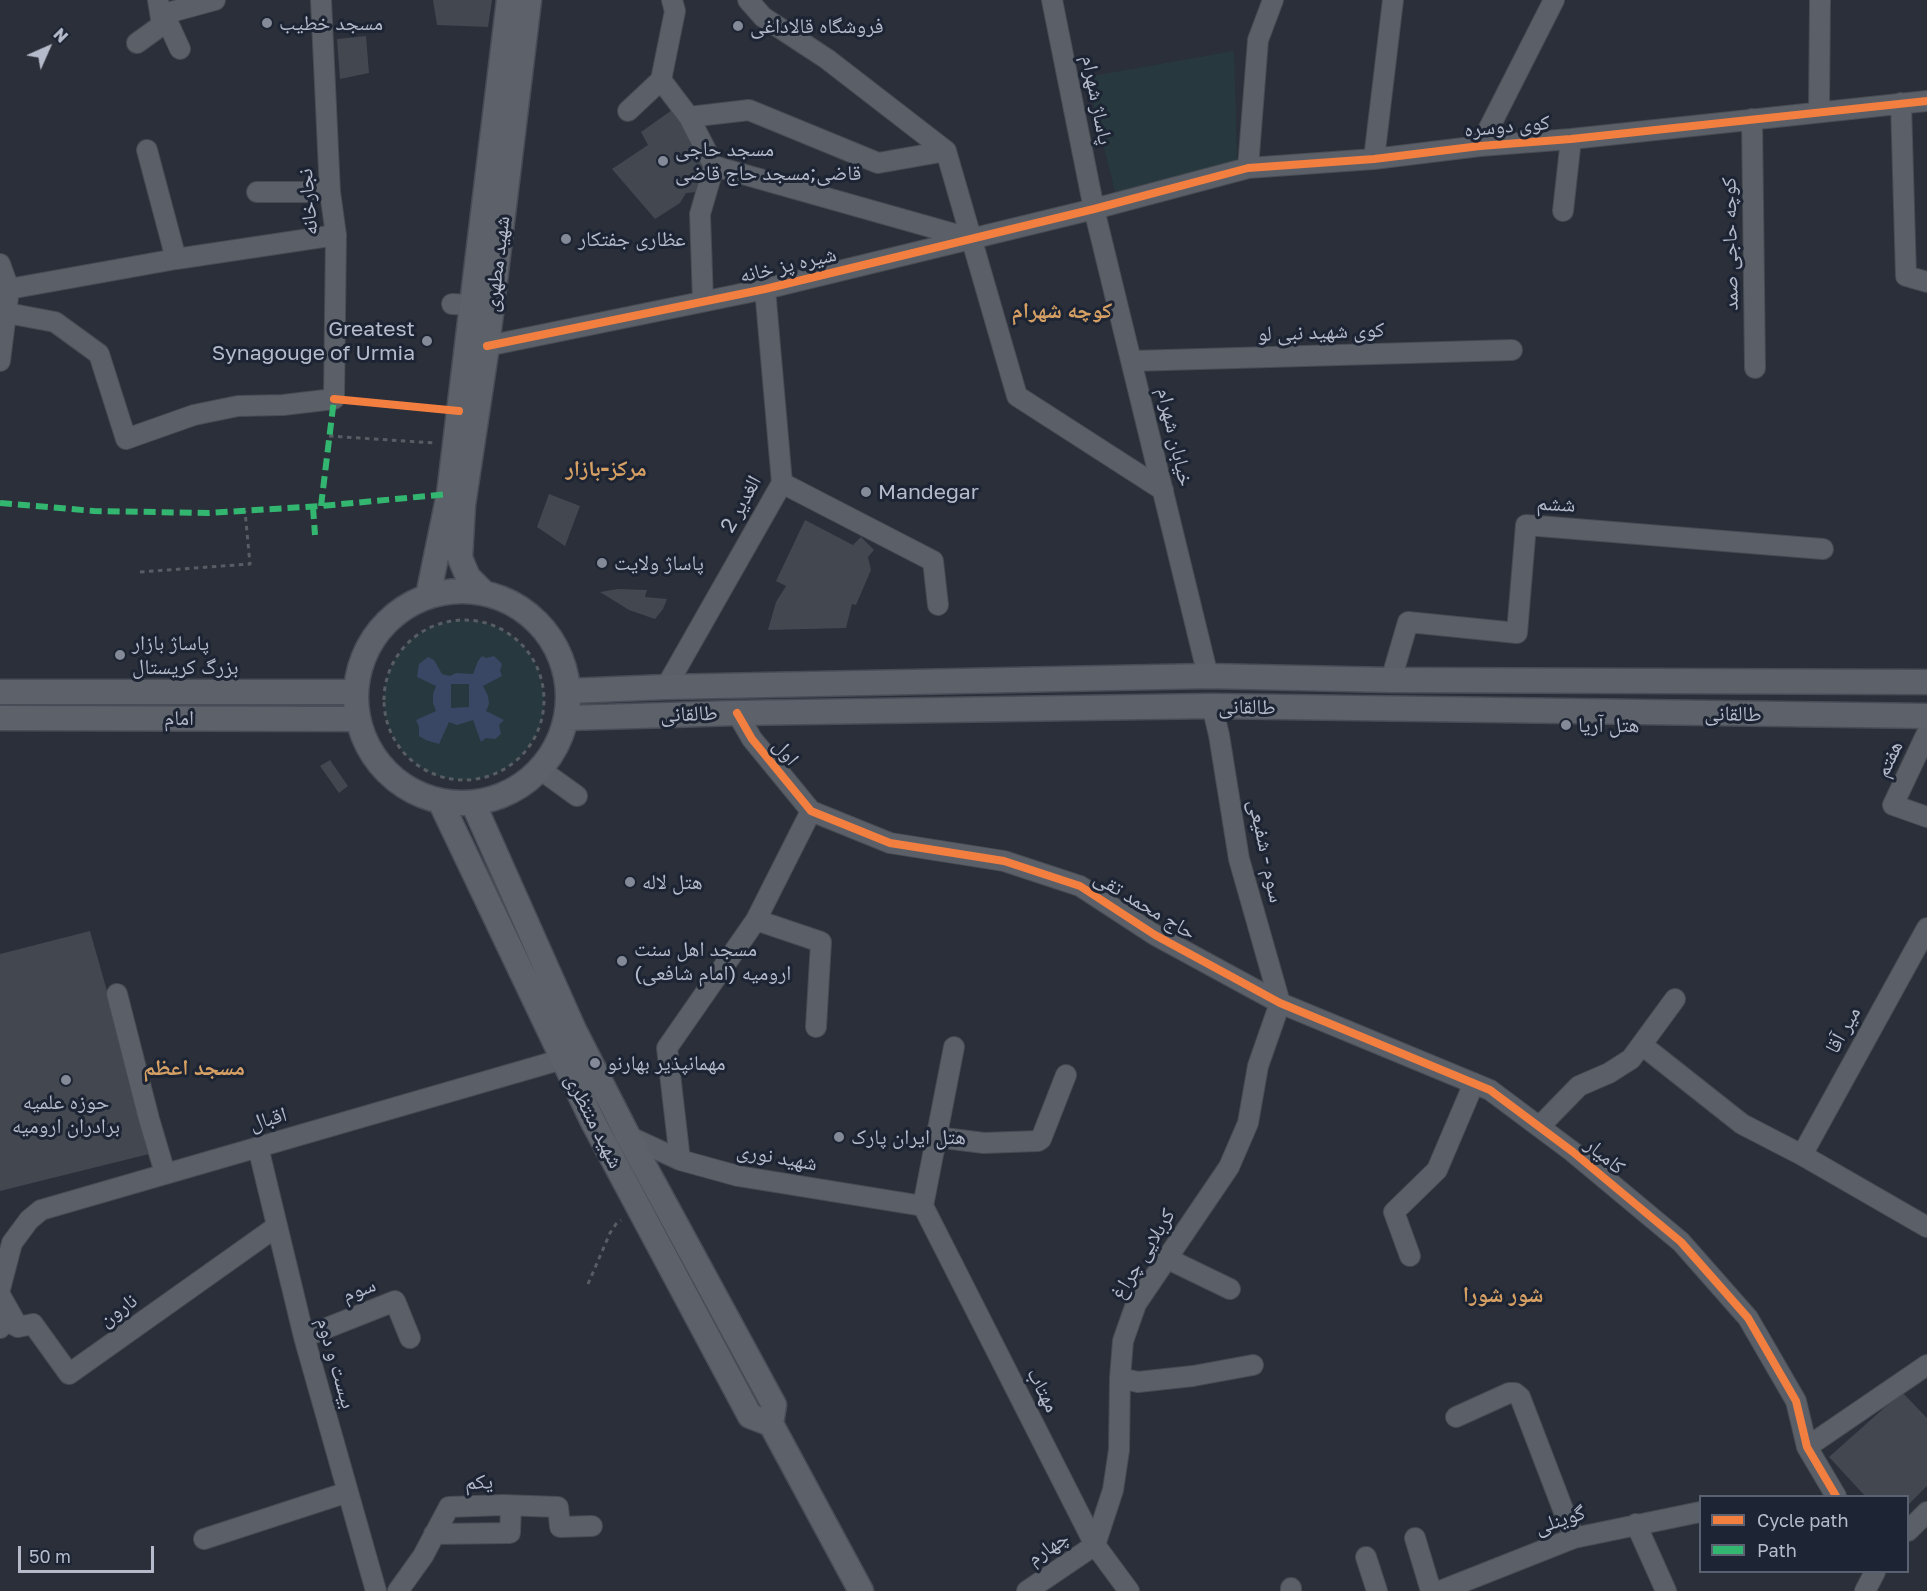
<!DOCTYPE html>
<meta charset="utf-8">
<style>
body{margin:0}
#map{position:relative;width:1927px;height:1591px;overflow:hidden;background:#2a2f39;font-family:"Golos Text",sans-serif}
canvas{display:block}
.legend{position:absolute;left:1699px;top:1495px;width:210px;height:78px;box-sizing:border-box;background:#1d2534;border:2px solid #5a6170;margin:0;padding:8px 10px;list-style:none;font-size:18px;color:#b5bbca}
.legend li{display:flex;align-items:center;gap:12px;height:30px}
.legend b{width:30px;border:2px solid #5a6170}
.north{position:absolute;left:18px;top:18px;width:60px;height:60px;-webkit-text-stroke:4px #1d2534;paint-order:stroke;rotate:45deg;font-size:16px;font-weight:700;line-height:24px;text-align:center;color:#b5bbca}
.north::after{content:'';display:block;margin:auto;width:21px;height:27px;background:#b5bbca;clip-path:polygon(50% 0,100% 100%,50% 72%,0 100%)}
.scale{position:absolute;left:18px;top:1546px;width:136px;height:27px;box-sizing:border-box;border:3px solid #b5bbca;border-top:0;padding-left:8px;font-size:18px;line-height:21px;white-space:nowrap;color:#b5bbca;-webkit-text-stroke:4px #1d2534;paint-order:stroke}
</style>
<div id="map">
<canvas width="1927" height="1591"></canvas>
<ul class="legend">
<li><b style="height:8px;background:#f27e40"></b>Cycle path</li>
<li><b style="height:8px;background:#33b770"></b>Path</li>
</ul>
<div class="north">N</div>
<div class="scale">50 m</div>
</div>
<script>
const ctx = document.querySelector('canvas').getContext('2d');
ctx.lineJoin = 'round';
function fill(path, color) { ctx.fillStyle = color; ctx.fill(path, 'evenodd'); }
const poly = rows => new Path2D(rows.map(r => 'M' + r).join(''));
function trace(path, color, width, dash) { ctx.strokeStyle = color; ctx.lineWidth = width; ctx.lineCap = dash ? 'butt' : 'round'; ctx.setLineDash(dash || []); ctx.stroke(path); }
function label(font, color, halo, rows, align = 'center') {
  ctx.font = font + ' "Golos Text","Noto Naskh Arabic",sans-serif'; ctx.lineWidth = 6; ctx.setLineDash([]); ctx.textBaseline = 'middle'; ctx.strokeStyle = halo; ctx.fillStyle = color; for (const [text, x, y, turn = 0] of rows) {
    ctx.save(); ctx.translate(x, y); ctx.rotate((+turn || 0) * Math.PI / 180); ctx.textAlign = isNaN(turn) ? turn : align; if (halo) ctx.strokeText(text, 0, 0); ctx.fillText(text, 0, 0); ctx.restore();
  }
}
fill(poly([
 [1234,51,1237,164,1115,192,1087,77],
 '384 700a80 80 0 1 1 160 0a80 80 0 1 1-160 0Z'
]), '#27393f');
fill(poly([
 [482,656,486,658,494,656,502,664,500,671,502,676,483,686,488,696,489,704,486,711,504,720,499,725,501,734,495,739,486,738,481,742,473,720,457,725,449,722,439,744,426,740,419,736,419,727,416,720,436,711,433,703,433,694,436,686,417,677,419,664,428,657,434,660,442,674,450,676,456,673,473,674,478,661],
 [451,684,469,684,469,707,451,708]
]), '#394764');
fill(poly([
 [433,0,492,0,488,27,437,25],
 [366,36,369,73,340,79,337,39],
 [672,110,702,158,704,165,703,172,696,192,686,193,680,203,655,219,612,169,648,145,641,132],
 [549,494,580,506,565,546,537,527],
 [805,520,853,545,861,537,874,550,868,557,871,570,856,605,852,604,846,628,768,630,776,602,786,586,776,581],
 [618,589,647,590,645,597,667,599,663,609,655,619,629,610,600,592],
 [330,760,348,786,339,793,320,766],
 [90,931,153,1153,0,1191,0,954],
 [1902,1392,1927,1418,1927,1486,1908,1505,1908,1496,1865,1496,1829,1457]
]), '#434750');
const minor = poly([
 [158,0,162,25,169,25,180,49],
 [748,0,763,17,827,59,946,151,1017,396,1163,490],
 [1052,0,1094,209,1208,676],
 [137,43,162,25,171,12,215,0],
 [661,80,675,11,672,0],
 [1901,103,1906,276,1927,282],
 [628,111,661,80,689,117,714,166,700,214,703,301],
 [1819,112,1820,0],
 [689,117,749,110,878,163,946,151],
 [1752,119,1755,368],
 [1480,146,1554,0],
 [147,150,176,259],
 [1374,159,1393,0],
 [714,166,969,238],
 [1248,168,1258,40,1273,0],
 [257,192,330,192],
 [1563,211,1571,139],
 [0,264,9,289,0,361],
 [9,289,176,259,336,235],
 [452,304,472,305],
 [7,313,55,322,99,354,126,439,194,415,238,406,283,405,334,399,336,235,330,192,321,0],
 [487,346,765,289,1094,209,1248,168,1374,159,1480,146,1571,139,1927,101],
 [1132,361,1512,350],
 [782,483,933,561,938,605],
 [1391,680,1408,622,1517,633,1526,525,1823,549],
 [666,687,782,483,765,289],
 [1212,706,1219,735,1239,859,1280,1003],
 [737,713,752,739,811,811,890,843,1004,861,1080,886,1155,935,1280,1003,1490,1090,1573,1152,1681,1242,1748,1318,1796,1401,1807,1447,1836,1496],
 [1927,733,1893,805,1927,817],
 [541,770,577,796],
 [756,920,821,942,816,1027],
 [117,994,149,1119,165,1173],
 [1642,1045,1742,1124,1802,1155,1927,1227],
 [1540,1126,1579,1086,1609,1073,1631,1059,1675,999],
 [628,1136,680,1160,738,1176,923,1206],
 [936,1137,984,1143,1038,1141,1041,1139,1066,1075],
 [258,1147,304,1337,376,1591],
 [1802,1155,1927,928],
 [680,1160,667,1048,756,920,811,811],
 [923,1206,1095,1545,1129,1591],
 [923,1206,954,1047],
 [1410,1256,1394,1212,1437,1170,1474,1083],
 [1166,1258,1230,1289],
 [0,1289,12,1243,29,1220,41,1210,563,1059],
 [0,1295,18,1327],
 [0,1328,6,1321,18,1327,33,1324,69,1374,276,1227],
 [304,1337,395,1301,410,1338],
 [1120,1378,1138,1382,1193,1376,1253,1365],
 [1456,1417,1509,1393,1515,1393,1520,1397,1574,1538],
 [1807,1447,1927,1365],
 [1636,1524,1666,1591],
 [1908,1531,1927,1512],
 [434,1534,510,1533,511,1506],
 [1415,1538,1431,1591],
 [204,1539,348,1492],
 [1366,1557,1377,1591],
 [1291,1588,1291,1591],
 [398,1591,423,1556,449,1507,503,1505,558,1507,560,1527,592,1526],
 [1027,1591,1095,1545,1113,1490,1119,1450,1120,1378,1123,1341,1136,1304,1229,1167,1248,1123,1258,1066,1280,1003],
 [1440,1591,1574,1538,1700,1512],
 [1865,1591,1875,1572]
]);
const major = poly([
 '356 697a106 106 0 1 1 212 0a106 106 0 1 1-212 0Z',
 [483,592,468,577,460,558,463,505,487,346,529,0],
 [428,596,449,494,509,0],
 [569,691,666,687,1208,676,1391,680,1927,682],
 [0,692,356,692],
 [0,718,358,719],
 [567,718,737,713,1212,706,1927,716],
 [440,801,593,1122,750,1416,771,1424],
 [473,803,574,1030,628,1136,774,1405,771,1424,861,1591]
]);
trace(minor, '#474b52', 22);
trace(major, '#484c56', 27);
trace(poly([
 [329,436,435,443],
 [140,572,250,564,245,511],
 '384 700a80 80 0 1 1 160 0a80 80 0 1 1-160 0Z',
 [588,1284,610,1233,616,1224,621,1220]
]), '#585d64', 3, [4.5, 4.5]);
trace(minor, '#5b5f67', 20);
trace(major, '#5d6169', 24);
trace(poly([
 [0,503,94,511,209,513,321,506,449,494],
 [321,506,334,399],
 [313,507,315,535]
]), '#33b770', 6, [12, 6]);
trace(poly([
 [487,346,765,289,1094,209,1248,168,1374,159,1480,146,1571,139,1927,101],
 [334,399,459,411],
 [737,713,752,739,811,811,890,843,1004,861,1080,886,1155,935,1280,1003,1490,1090,1573,1152,1681,1242,1748,1318,1796,1401,1807,1447,1836,1496]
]), '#f27e40', 8);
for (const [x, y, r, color] of [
 [267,23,6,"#848a97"],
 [738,26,6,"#848a97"],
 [663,161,6,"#848a97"],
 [566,239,6,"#848a97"],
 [427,341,6,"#848a97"],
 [866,492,6,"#848a97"],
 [602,563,6,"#848a97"],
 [120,655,6,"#848a97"],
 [1566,725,6,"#848a97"],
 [630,882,6,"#848a97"],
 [622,961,6,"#848a97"],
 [595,1063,6,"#848a97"],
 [66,1080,6,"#848a97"],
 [839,1137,6,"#848a97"]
]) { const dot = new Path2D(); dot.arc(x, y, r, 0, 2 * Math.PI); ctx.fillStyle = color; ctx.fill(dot); trace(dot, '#1d2534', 2); }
label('21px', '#b5bbca', '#1d2534', [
 ["مسجد خطیب",279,23],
 ["فروشگاه قالاداغی",750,26],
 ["مسجد حاجی",675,149],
 ["قاضی;مسجد حاج قاضی",675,173],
 ["عظاری جفتکار",578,239],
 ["Greatest",415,329,"right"],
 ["Synagouge of Urmia",415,353,"right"],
 ["Mandegar",878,492],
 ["پاساژ ولایت",614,563],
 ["پاساژ بازار",132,643],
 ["بزرگ کریستال",132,667],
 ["هتل آریا",1578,725],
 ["هتل لاله",642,882],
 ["مسجد اهل سنت",634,949],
 ["ارومیه (امام شافعی)",634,973],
 ["مهمانپذیر بهارنو",607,1063],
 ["حوزه علمیه",66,1102,"center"],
 ["برادران ارومیه",66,1126,"center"],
 ["هتل ایران پارک",851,1137]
], 'left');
label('21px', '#b5bbca', '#1d2534', [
 ["پاساژ شهرام",1097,100,79],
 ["کوی دوسره",1507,126,-5],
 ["نجارخانه",308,202,-95],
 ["کوچه حاجی صمد",1730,244,-91],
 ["شهید مطهری",497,264,-83],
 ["شیره پز خانه",788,265,-13],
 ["کوی شهید نبی لو",1321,332,-2],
 ["خیابان شهرام",1175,437,77],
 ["2 الغدیر",741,504,-61],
 ["ششم",1556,504,3],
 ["طالقانی",1247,707,1],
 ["طالقانی",689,714,-2],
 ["طالقانی",1733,714,1],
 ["امام",179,718],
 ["اول",786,752,51],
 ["هفتم",1889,759,-65],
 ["سوم - شفیعی",1266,851,78],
 ["حاج محمد تقی",1145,905,31],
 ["میر آقا",1843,1030,-61],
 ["اقبال",268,1119,-16],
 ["شهید منتظری",594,1121,63],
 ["کامیار",1605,1156,40],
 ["شهید نوری",777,1157,10],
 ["کربلایی چراغ",1143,1254,-58],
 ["سوم",359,1290,-21],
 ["نارون",118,1310,-35],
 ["بیست و دوم",336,1363,74],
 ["مهتاب",1043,1390,63],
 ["یکم",479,1482,-2],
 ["گوینلی",1560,1520,-18],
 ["چهارم",1048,1548,-34]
]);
label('bold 22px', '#d6a064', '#1d2534', [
 ["کوچه شهرام",1062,311],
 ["مرکز-بازار",606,469],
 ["مسجد اعظم",194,1068],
 ["شور شورا",1503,1295]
]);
</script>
